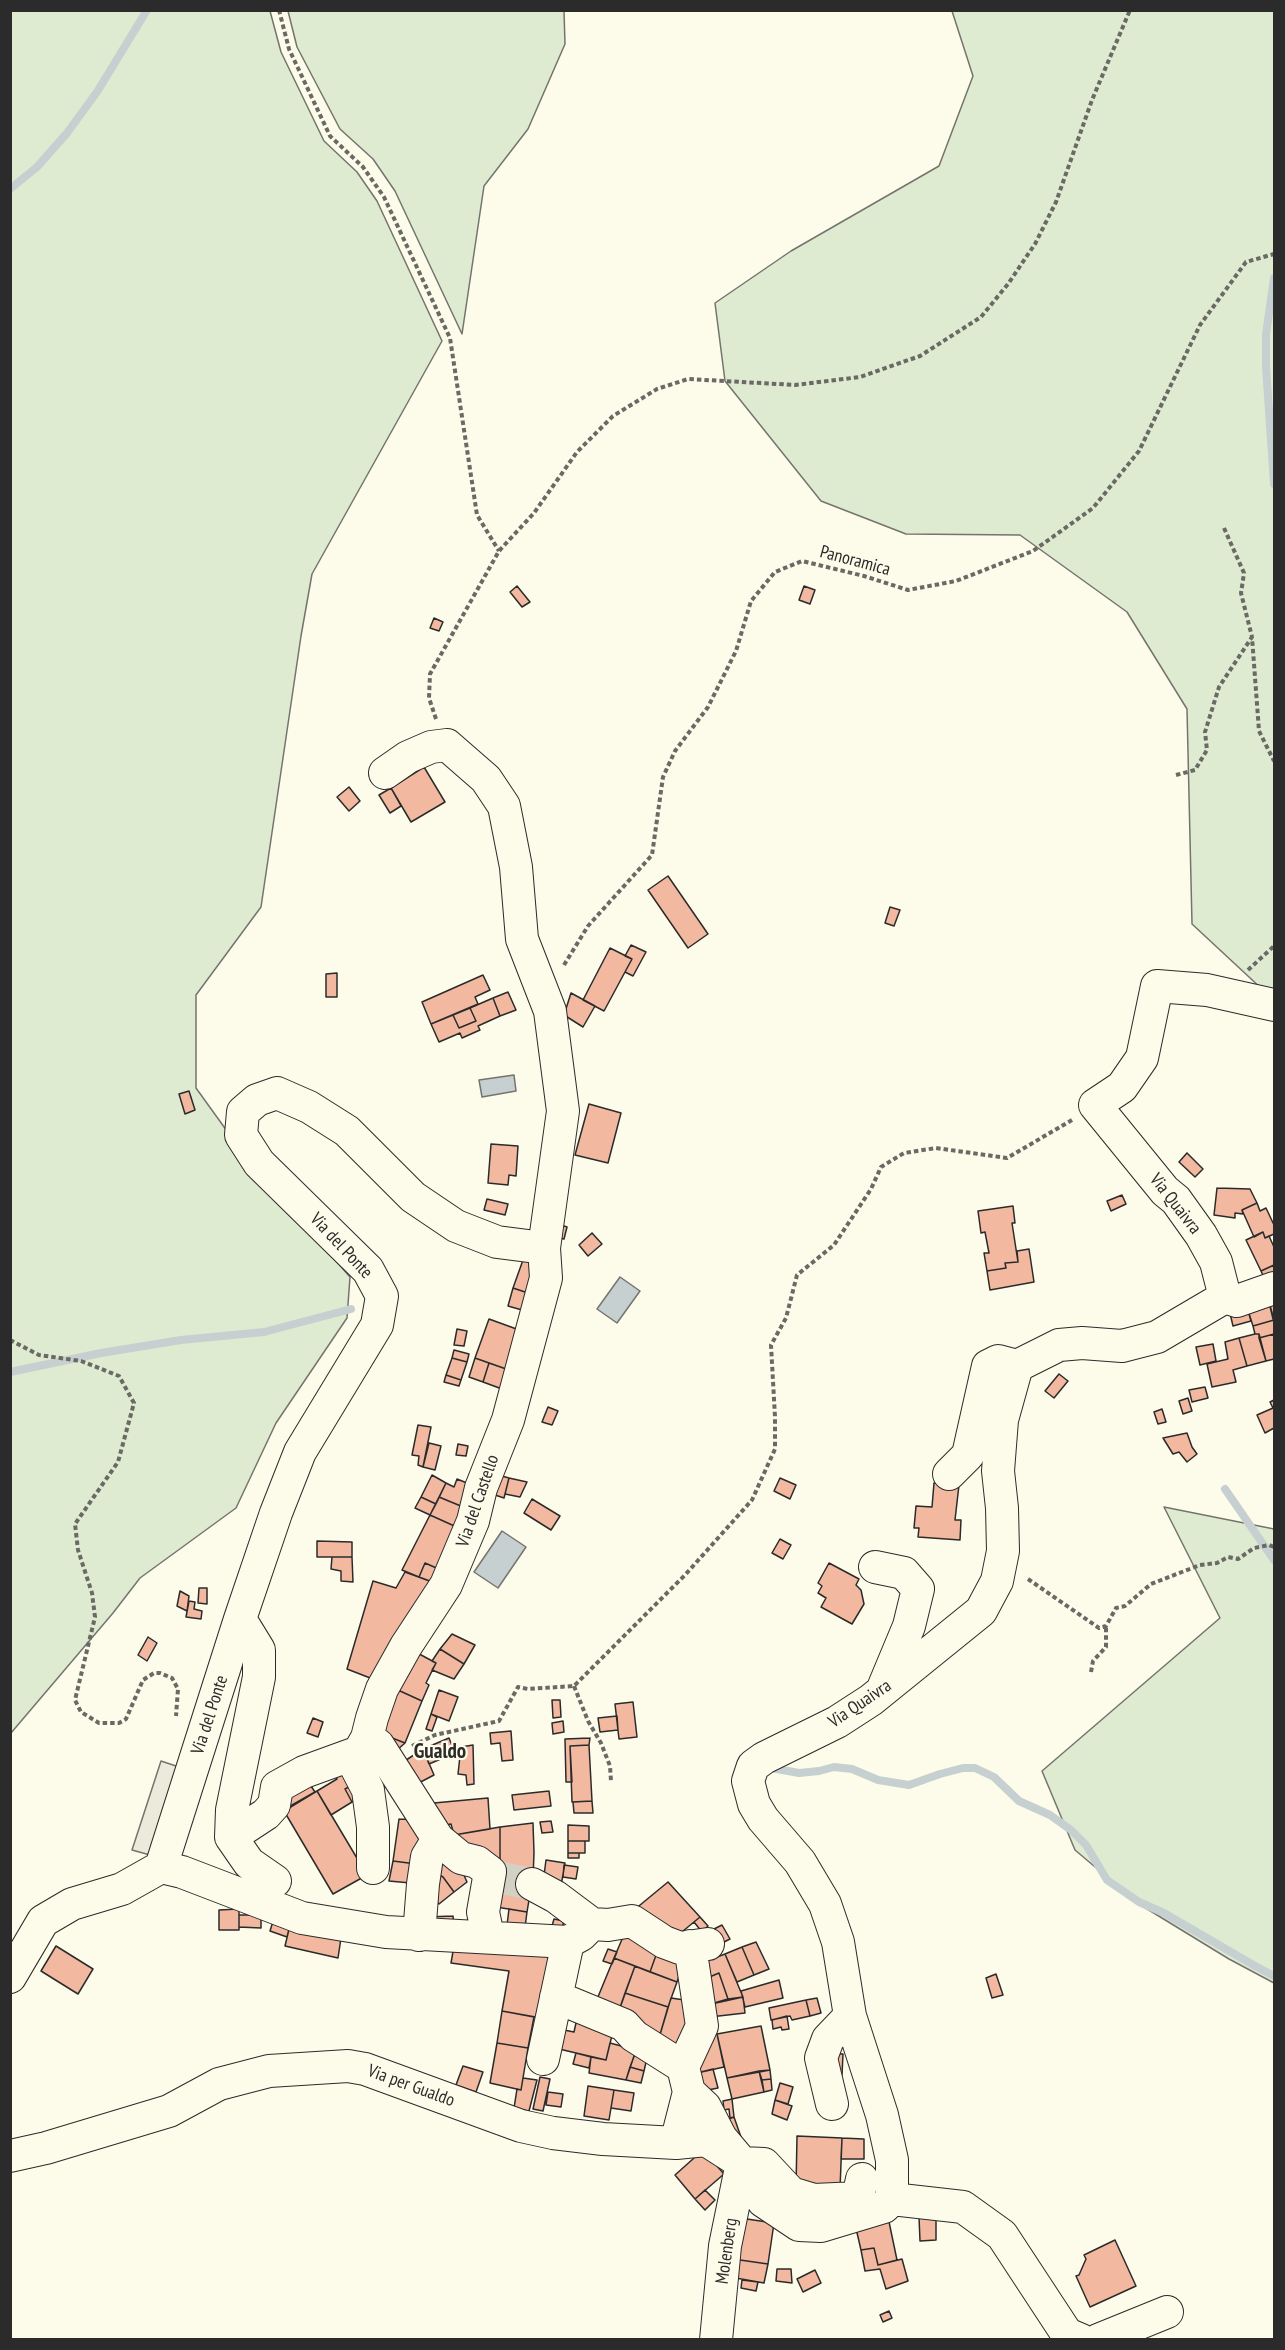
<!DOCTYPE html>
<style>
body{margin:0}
#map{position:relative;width:1285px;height:2350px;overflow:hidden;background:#fdfbea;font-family:"PT Sans Narrow",sans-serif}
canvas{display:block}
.frame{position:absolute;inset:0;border:12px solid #2b2b2b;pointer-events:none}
</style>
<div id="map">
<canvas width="1285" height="2350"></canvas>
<div class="frame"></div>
</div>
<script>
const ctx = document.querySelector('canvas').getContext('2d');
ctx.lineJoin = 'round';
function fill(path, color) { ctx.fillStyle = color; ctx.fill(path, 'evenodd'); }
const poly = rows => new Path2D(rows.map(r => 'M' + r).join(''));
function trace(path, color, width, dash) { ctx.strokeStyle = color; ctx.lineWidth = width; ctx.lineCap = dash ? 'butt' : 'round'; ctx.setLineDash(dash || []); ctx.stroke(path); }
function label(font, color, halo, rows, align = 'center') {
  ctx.font = font + ' "PT Sans Narrow",sans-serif'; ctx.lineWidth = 4.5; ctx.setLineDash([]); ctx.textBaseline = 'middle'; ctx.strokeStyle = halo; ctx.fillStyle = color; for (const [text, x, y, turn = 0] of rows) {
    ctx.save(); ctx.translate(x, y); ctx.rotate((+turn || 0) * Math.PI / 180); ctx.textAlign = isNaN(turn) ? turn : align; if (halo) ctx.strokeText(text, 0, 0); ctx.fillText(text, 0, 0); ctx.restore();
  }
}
const green = poly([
 [11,11,270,11,281,52,324,141,357,172,377,201,442,341,312,574,301,636,261,907,196,995,196,1088,250,1163,350,1277,347,1318,276,1423,236,1508,140,1578,113,1613,11,1733,11,11],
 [288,11,564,11,565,44,528,129,484,186,462,334,395,191,373,159,340,129,297,47,288,11],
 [952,11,1274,11,1274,1004,1263,990,1192,924,1187,709,1127,612,1020,535,906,534,821,501,725,381,715,303,791,251,939,166,973,76,952,11],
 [1164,1507,1274,1529,1274,1983,1229,1959,1139,1904,1075,1850,1042,1771,1220,1618,1164,1507]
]);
fill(green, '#deebd1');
trace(green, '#74746e', 1.5);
const parking = poly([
 [161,1761,179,1767,150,1855,132,1850,161,1761]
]);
fill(parking, '#eceadb');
trace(parking, '#74746e', 1.5);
const water = poly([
 [514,1075,516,1091,482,1097,479,1080,514,1075],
 [620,1277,640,1291,617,1323,597,1309,620,1277],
 [502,1531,526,1547,498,1588,474,1572,502,1531]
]);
fill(water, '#c7d0d0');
trace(water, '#74746e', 1.5);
trace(poly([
 [10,189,37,167,67,133,97,92,147,10],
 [1274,278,1266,334,1266,367,1274,484],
 [10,1372,101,1353,181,1340,264,1332,351,1309],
 [1225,1489,1274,1560],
 [766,1767,799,1773,819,1771,834,1767,852,1769,878,1780,909,1785,940,1774,963,1768,975,1768,994,1777,1019,1801,1050,1815,1071,1830,1086,1845,1107,1880,1139,1902,1164,1913,1255,1966,1274,1976]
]), '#c7d0d0', 8);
const building = poly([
 [517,586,530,602,522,607,510,592,517,586],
 [804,586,815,590,810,604,799,600,804,586],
 [434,618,443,622,439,631,430,628,434,618],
 [424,767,445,802,411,822,391,788,424,767],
 [349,787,360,801,349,811,337,797,349,787],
 [391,788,401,806,390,813,379,795,391,788],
 [668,876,708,934,688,948,648,890,668,876],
 [890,907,900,910,894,926,885,923,890,907],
 [631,945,646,952,633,976,625,972,632,959,625,956,631,945],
 [610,948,632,959,604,1011,583,1000,610,948],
 [337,973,337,997,326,997,326,974,337,973],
 [483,975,490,990,475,997,478,1004,431,1024,422,1002,483,975],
 [508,992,516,1010,500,1016,493,998,508,992],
 [571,993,595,1006,583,1027,564,1015,571,993],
 [493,998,500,1016,478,1026,480,1030,462,1038,460,1033,439,1042,431,1024,453,1015,459,1028,476,1021,470,1008,493,998],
 [470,1008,476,1021,459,1028,453,1015,470,1008],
 [189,1091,195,1110,185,1114,179,1094,189,1091],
 [589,1104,621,1113,608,1163,575,1155,589,1104],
 [491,1144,518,1146,516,1176,509,1175,508,1185,488,1183,491,1144],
 [1187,1153,1203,1169,1195,1177,1179,1162,1187,1153],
 [1217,1188,1250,1189,1257,1203,1242,1210,1243,1214,1235,1213,1235,1218,1214,1215,1217,1188],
 [1122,1195,1126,1204,1111,1211,1107,1201,1122,1195],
 [487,1199,508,1204,505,1215,484,1210,487,1199],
 [1257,1203,1260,1211,1266,1208,1274,1225,1274,1234,1265,1238,1263,1232,1254,1237,1242,1210,1257,1203],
 [1013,1206,1015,1223,1012,1223,1018,1262,1005,1263,1006,1268,987,1271,984,1253,989,1253,985,1232,981,1233,978,1211,1013,1206],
 [558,1224,567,1227,564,1239,554,1237,558,1224],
 [1263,1232,1265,1238,1269,1236,1274,1247,1274,1265,1261,1271,1246,1240,1263,1232],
 [592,1233,602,1244,588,1256,579,1245,592,1233],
 [1029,1249,1034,1282,990,1290,987,1271,1006,1268,1005,1263,1018,1262,1017,1251,1029,1249],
 [523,1260,530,1262,531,1294,513,1288,523,1260],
 [1274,1265,1274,1278,1266,1282,1261,1271,1274,1265],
 [513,1288,534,1295,529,1312,508,1306,513,1288],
 [1274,1296,1274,1323,1268,1298,1274,1296],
 [1268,1298,1274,1320,1253,1326,1246,1304,1268,1298],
 [1246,1304,1251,1321,1233,1326,1229,1309,1246,1304],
 [489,1319,522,1331,509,1370,475,1358,489,1319],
 [1274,1320,1274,1334,1259,1338,1259,1334,1255,1334,1253,1326,1274,1320],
 [457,1329,467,1331,464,1346,454,1345,457,1329],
 [1255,1334,1259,1334,1266,1361,1247,1366,1239,1338,1255,1334],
 [1274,1334,1274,1359,1266,1361,1259,1338,1274,1334],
 [1239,1338,1247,1366,1233,1370,1236,1382,1212,1387,1207,1364,1228,1359,1225,1342,1239,1338],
 [1213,1344,1216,1361,1200,1365,1196,1347,1213,1344],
 [454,1350,469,1354,467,1362,452,1358,454,1350],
 [452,1358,467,1362,461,1380,446,1375,452,1358],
 [475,1358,489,1363,483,1382,469,1377,475,1358],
 [489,1363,509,1370,502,1389,483,1382,489,1363],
 [1059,1374,1068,1381,1054,1398,1045,1391,1059,1374],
 [446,1375,461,1380,459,1386,444,1382,446,1375],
 [1205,1387,1208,1398,1192,1402,1189,1390,1205,1387],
 [1188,1398,1192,1411,1183,1414,1179,1401,1188,1398],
 [1274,1400,1274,1428,1265,1433,1257,1415,1273,1408,1270,1402,1274,1400],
 [548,1407,558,1411,552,1425,542,1422,548,1407],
 [1162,1409,1166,1422,1158,1424,1154,1412,1162,1409],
 [418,1425,431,1427,423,1467,418,1465,419,1456,412,1455,418,1425],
 [1187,1433,1192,1447,1197,1454,1187,1462,1179,1452,1173,1454,1163,1438,1187,1433],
 [429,1443,441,1446,435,1470,423,1467,429,1443],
 [458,1444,468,1446,466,1456,456,1455,458,1444],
 [491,1473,509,1478,504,1498,486,1492,491,1473],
 [432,1475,446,1483,436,1504,421,1497,432,1475],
 [509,1478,527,1482,520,1497,505,1494,509,1478],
 [780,1478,796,1485,790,1499,774,1491,780,1478],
 [457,1479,477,1487,468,1509,439,1497,446,1483,454,1487,457,1479],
 [934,1483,959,1485,955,1520,961,1520,960,1540,918,1537,919,1528,914,1528,916,1506,932,1507,934,1483],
 [421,1497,436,1504,430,1515,415,1508,421,1497],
 [439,1497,468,1509,461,1529,430,1515,439,1497],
 [532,1499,560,1516,551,1530,524,1513,532,1499],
 [430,1515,461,1529,441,1570,425,1563,419,1577,402,1570,430,1515],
 [780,1539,791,1545,783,1559,772,1553,780,1539],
 [317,1541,352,1542,352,1557,317,1557,317,1541],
 [332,1557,352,1557,353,1582,341,1581,341,1571,331,1569,332,1557],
 [425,1563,441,1570,435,1583,419,1577,425,1563],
 [829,1563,859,1579,856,1585,861,1590,864,1604,852,1624,821,1607,826,1598,818,1593,822,1586,818,1583,829,1563],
 [405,1572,435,1583,383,1683,347,1669,373,1581,396,1588,405,1572],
 [199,1588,207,1588,207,1604,198,1603,199,1588],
 [180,1591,189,1596,187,1611,177,1606,180,1591],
 [189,1601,195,1602,194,1609,202,1611,201,1619,186,1617,189,1601],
 [452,1634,475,1645,464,1664,440,1649,452,1634],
 [148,1637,157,1643,147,1661,138,1655,148,1637],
 [410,1649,436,1663,426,1683,429,1685,422,1701,389,1686,410,1649],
 [440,1649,464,1664,454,1679,432,1670,436,1663,432,1661,440,1649],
 [389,1686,422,1701,405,1743,387,1736,377,1729,389,1686],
 [439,1690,458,1697,449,1721,431,1714,439,1690],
 [552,1700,560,1700,561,1717,553,1718,552,1700],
 [633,1702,637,1737,619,1739,615,1704,633,1702],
 [431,1714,437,1717,432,1731,426,1729,431,1714],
 [617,1716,618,1730,600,1732,598,1718,617,1716],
 [313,1718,323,1722,318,1737,307,1733,313,1718],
 [563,1721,564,1732,553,1734,552,1723,563,1721],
 [511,1731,513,1760,502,1761,500,1743,491,1744,490,1733,511,1731],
 [387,1736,405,1743,396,1751,387,1736],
 [449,1738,455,1753,429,1764,423,1749,449,1738],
 [590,1738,589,1745,570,1746,572,1782,566,1782,565,1739,590,1738],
 [473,1745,474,1784,467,1785,466,1775,458,1774,461,1747,473,1745],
 [589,1745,592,1801,572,1802,570,1746,589,1745],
 [423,1749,434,1775,411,1787,397,1766,423,1749],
 [346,1764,356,1783,345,1789,352,1802,331,1815,317,1791,337,1779,332,1771,346,1764],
 [299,1779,309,1783,315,1792,285,1809,299,1779],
 [356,1783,364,1796,352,1802,345,1789,356,1783],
 [317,1791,367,1875,333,1894,284,1811,317,1791],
 [549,1791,551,1806,514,1810,512,1795,549,1791],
 [488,1798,490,1829,454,1835,451,1824,435,1827,423,1804,488,1798],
 [592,1801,593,1813,574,1813,573,1802,592,1801],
 [399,1819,420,1820,424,1865,393,1861,399,1819],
 [551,1821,553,1832,542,1833,540,1822,551,1821],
 [533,1823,534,1853,533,1879,497,1872,500,1859,500,1827,533,1823],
 [568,1825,589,1826,589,1841,568,1841,568,1825],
 [500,1827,500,1859,487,1858,454,1835,500,1827],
 [568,1841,585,1841,585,1853,568,1853,568,1841],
 [443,1848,463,1873,467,1882,454,1892,443,1877,428,1868,443,1848],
 [568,1853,579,1853,579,1858,568,1858,568,1853],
 [546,1860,565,1863,561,1886,543,1883,546,1860],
 [393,1861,424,1865,421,1884,389,1881,393,1861],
 [564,1865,578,1867,576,1879,563,1877,564,1865],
 [428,1868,443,1877,454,1892,439,1904,425,1888,428,1868],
 [497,1872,533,1879,531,1888,495,1881,497,1872],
 [495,1881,531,1888,527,1912,490,1906,495,1881],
 [668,1882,700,1917,671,1941,634,1910,668,1882],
 [239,1909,239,1930,219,1930,219,1910,239,1909],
 [509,1909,527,1912,524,1935,506,1933,509,1909],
 [239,1915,261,1915,261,1928,239,1927,239,1915],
 [453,1916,454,1928,427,1917,453,1916],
 [700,1917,708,1926,702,1932,694,1922,700,1917],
 [274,1918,290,1925,287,1937,270,1931,274,1918],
 [554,1919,564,1921,560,1936,550,1933,554,1919],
 [290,1925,341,1938,338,1958,285,1946,290,1925],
 [722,1925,730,1939,720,1944,712,1930,722,1925],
 [626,1930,660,1944,650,1972,614,1958,626,1930],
 [455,1940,557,1950,541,2018,502,2011,509,1971,451,1963,455,1940],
 [756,1942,769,1969,754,1975,742,1947,756,1942],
 [660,1944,686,1956,677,1982,650,1972,660,1944],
 [56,1946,93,1969,78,1994,41,1971,56,1946],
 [742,1947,754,1975,737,1982,725,1954,742,1947],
 [608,1949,617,1952,612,1964,603,1961,608,1949],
 [725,1954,743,1997,728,1999,719,1973,700,1981,696,1965,725,1954],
 [614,1958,635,1966,616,2019,593,2009,614,1958],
 [635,1966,677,1982,668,2007,625,1993,635,1966],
 [719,1973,728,1999,707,2005,700,1981,719,1973],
 [996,1974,1003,1995,992,1998,986,1978,996,1974],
 [779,1980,783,1998,745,2007,741,1991,779,1980],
 [625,1993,668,2007,659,2038,616,2019,625,1993],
 [743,1997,745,2013,710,2017,707,2005,743,1997],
 [671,1998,691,2001,696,2017,680,2048,659,2038,671,1998],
 [817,1998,821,2013,810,2016,806,2000,817,1998],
 [806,2000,810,2016,792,2020,790,2016,771,2020,769,2008,806,2000],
 [502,2011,534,2017,528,2048,497,2043,502,2011],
 [578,2014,615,2023,606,2060,559,2049,564,2030,574,2032,578,2014],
 [787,2016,789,2029,782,2030,781,2027,773,2029,772,2020,787,2016],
 [761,2026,770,2070,727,2078,717,2034,761,2026],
 [717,2034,724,2067,697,2073,698,2038,717,2034],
 [497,2043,528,2048,521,2090,490,2083,497,2043],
 [610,2043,636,2050,626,2080,589,2073,591,2057,606,2060,610,2043],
 [576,2053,591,2057,589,2068,573,2064,576,2053],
 [635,2054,647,2058,644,2071,630,2067,635,2054],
 [832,2054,843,2054,842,2075,831,2074,832,2054],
 [463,2066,483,2072,476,2092,456,2085,463,2066],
 [630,2067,644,2071,641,2083,626,2080,630,2067],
 [713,2069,718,2088,703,2091,697,2073,713,2069],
 [770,2070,771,2079,762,2080,759,2071,770,2070],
 [759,2071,764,2092,732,2099,727,2078,759,2071],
 [540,2077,550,2079,543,2111,533,2109,540,2077],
 [523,2078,537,2080,529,2111,514,2108,517,2089,521,2090,523,2078],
 [771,2079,772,2090,764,2092,762,2080,771,2079],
 [780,2083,793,2087,788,2104,775,2100,780,2083],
 [588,2086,614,2090,609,2120,584,2116,588,2086],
 [614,2090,634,2093,631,2111,611,2108,614,2090],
 [548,2092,563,2094,561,2107,546,2105,548,2092],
 [732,2099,734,2117,730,2118,729,2109,724,2110,723,2101,732,2099],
 [775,2100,792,2106,787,2120,772,2114,775,2100],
 [734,2117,742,2140,726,2120,734,2117],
 [797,2136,842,2138,840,2189,796,2188,797,2136],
 [842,2138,864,2139,864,2159,841,2159,842,2138],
 [703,2150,724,2174,695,2199,675,2175,703,2150],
 [705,2190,715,2200,705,2210,695,2199,705,2190],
 [888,2217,897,2260,878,2265,874,2248,861,2250,855,2224,888,2217],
 [919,2217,936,2217,936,2240,920,2241,919,2217],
 [740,2218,774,2223,768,2264,733,2259,740,2218],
 [1115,2240,1136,2286,1090,2307,1076,2276,1079,2275,1086,2259,1084,2255,1115,2240],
 [874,2248,878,2265,902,2259,908,2281,886,2289,880,2269,865,2271,861,2250,874,2248],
 [733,2259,768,2264,764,2283,730,2277,733,2259],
 [777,2269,791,2269,792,2283,776,2281,777,2269],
 [815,2270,821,2283,803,2292,797,2279,815,2270],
 [742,2280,758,2282,756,2291,741,2288,742,2280],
 [889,2311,892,2318,883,2322,880,2315,889,2311]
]);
fill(building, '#f2b8a0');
trace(building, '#2b2b2b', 1.5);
trace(poly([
 [496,1877,532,1884]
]), '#d3d1c4', 32, [32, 16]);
const minor = poly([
 [1225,1297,1216,1262,1201,1235,1176,1200,1165,1191,1095,1105,1122,1087,1142,1058,1157,986,1207,990,1274,1005],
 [1225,1297,1237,1301,1274,1288],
 [949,1474,968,1455,988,1366,998,1361,1017,1366],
 [875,1567,904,1573,918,1589,909,1626,884,1686],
 [240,1619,259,1650,259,1677,232,1810,231,1837,249,1863,275,1881],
 [367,1738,378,1745,438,1839,461,1858,477,1862,490,1872,483,1912,488,1936],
 [231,1837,266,1814,274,1805,277,1787,304,1772,359,1752],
 [161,1867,182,1872,302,1918,386,1932,568,1942,581,1935,592,1924],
 [373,1868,373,1827,368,1790,355,1765,359,1752,367,1738,372,1718,382,1689,406,1646,446,1585,473,1521,481,1488,508,1420,546,1278,544,1248,563,1111,550,1011,522,939,516,867,504,806,486,779,447,745,431,747,408,757,385,773],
 [532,1884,556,1897,592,1924,608,1925,632,1921,664,1942,680,1948,708,1944],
 [419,1935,423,1884,427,1857,438,1839],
 [10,1977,43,1921,72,1904,122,1889,161,1867,240,1619,276,1513,300,1452,377,1325,382,1296,368,1270,259,1163,241,1135,243,1112,257,1100,277,1093,309,1107,347,1131,413,1197,456,1226,497,1242,544,1248],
 [556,1997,624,2025,634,2036,683,2067],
 [543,2059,568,1942],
 [689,2092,705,2107,721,2138,742,2163,763,2201,799,2225,821,2226,884,2207,892,2199,892,2160,882,2115,850,2016,838,1942,825,1904,800,1862,763,1819,754,1804,748,1781,753,1766,764,1758,837,1722,871,1700,981,1611,997,1581,1003,1551,1002,1508,998,1471,1002,1420,1017,1366,1059,1345,1082,1343,1122,1346,1157,1337,1225,1297],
 [832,2104,821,2058,828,2039,850,2016],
 [676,2143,689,2092,683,2067,702,2026,690,1946],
 [10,2156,46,2148,169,2111,219,2084,269,2071,348,2066,365,2069,521,2126,553,2133,603,2139,676,2143,706,2140,742,2163,764,2164,791,2193,814,2200,858,2198,862,2179],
 [892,2199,963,2207,1002,2235,1067,2334,1081,2340],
 [716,2340,725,2246,742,2163],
 [1098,2340,1167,2312]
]);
trace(minor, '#2b2b2b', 34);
trace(poly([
 [279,10,289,49,330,136,363,167,384,197,450,338,477,515,499,551],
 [1224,528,1244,573,1241,593,1252,637],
 [436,719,429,698,430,674,499,551,534,513,577,452,613,416,657,389,688,379,795,385,860,377,920,356,981,317,1008,284,1035,244,1056,202,1092,100,1130,10],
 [1176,775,1195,770,1207,750,1205,732,1219,687,1252,637,1259,731,1274,761],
 [564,965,588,926,652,855,663,777,675,751,708,707,736,651,751,601,775,572,802,561,864,576,908,590,956,581,1033,551,1093,508,1139,451,1200,325,1246,262,1274,254],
 [1248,970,1274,946],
 [10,1340,39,1355,81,1361,119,1376,134,1403,118,1462,75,1524,78,1550,92,1593,95,1617,75,1700,81,1712,99,1723,119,1723,126,1719,143,1680,154,1673,160,1673,172,1678,178,1689,176,1716],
 [1028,1579,1099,1628,1106,1626,1116,1608,1125,1606,1151,1584,1200,1565,1217,1563,1228,1557,1238,1559,1254,1548,1269,1545,1274,1547],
 [1091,1672,1093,1661,1106,1647,1106,1626],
 [574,1686,588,1721,601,1743,610,1766,611,1781],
 [412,1746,435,1735,499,1721,518,1687,528,1689,574,1686,685,1575,752,1500,775,1449,775,1417,771,1345,786,1318,797,1275,834,1245,871,1189,881,1167,904,1153,936,1148,1007,1158,1072,1120]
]), '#6a6964', 4, [4.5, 3]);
trace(minor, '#fdfbea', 32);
label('18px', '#2b2b2b', '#fdfbea', [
 ["Panoramica",855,561,15],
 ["Via Quaivra",1175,1204,52],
 ["Via del Ponte",341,1246,47],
 ["Via del Castello",478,1501,-71],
 ["Via Quaivra",860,1704,-34],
 ["Via del Ponte",210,1715,-72],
 ["Via per Gualdo",411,2086,20],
 ["Molenberg",727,2251,-82]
]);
label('bold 21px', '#2b2b2b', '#fdfbea', [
 ["Gualdo",440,1752]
]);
</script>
